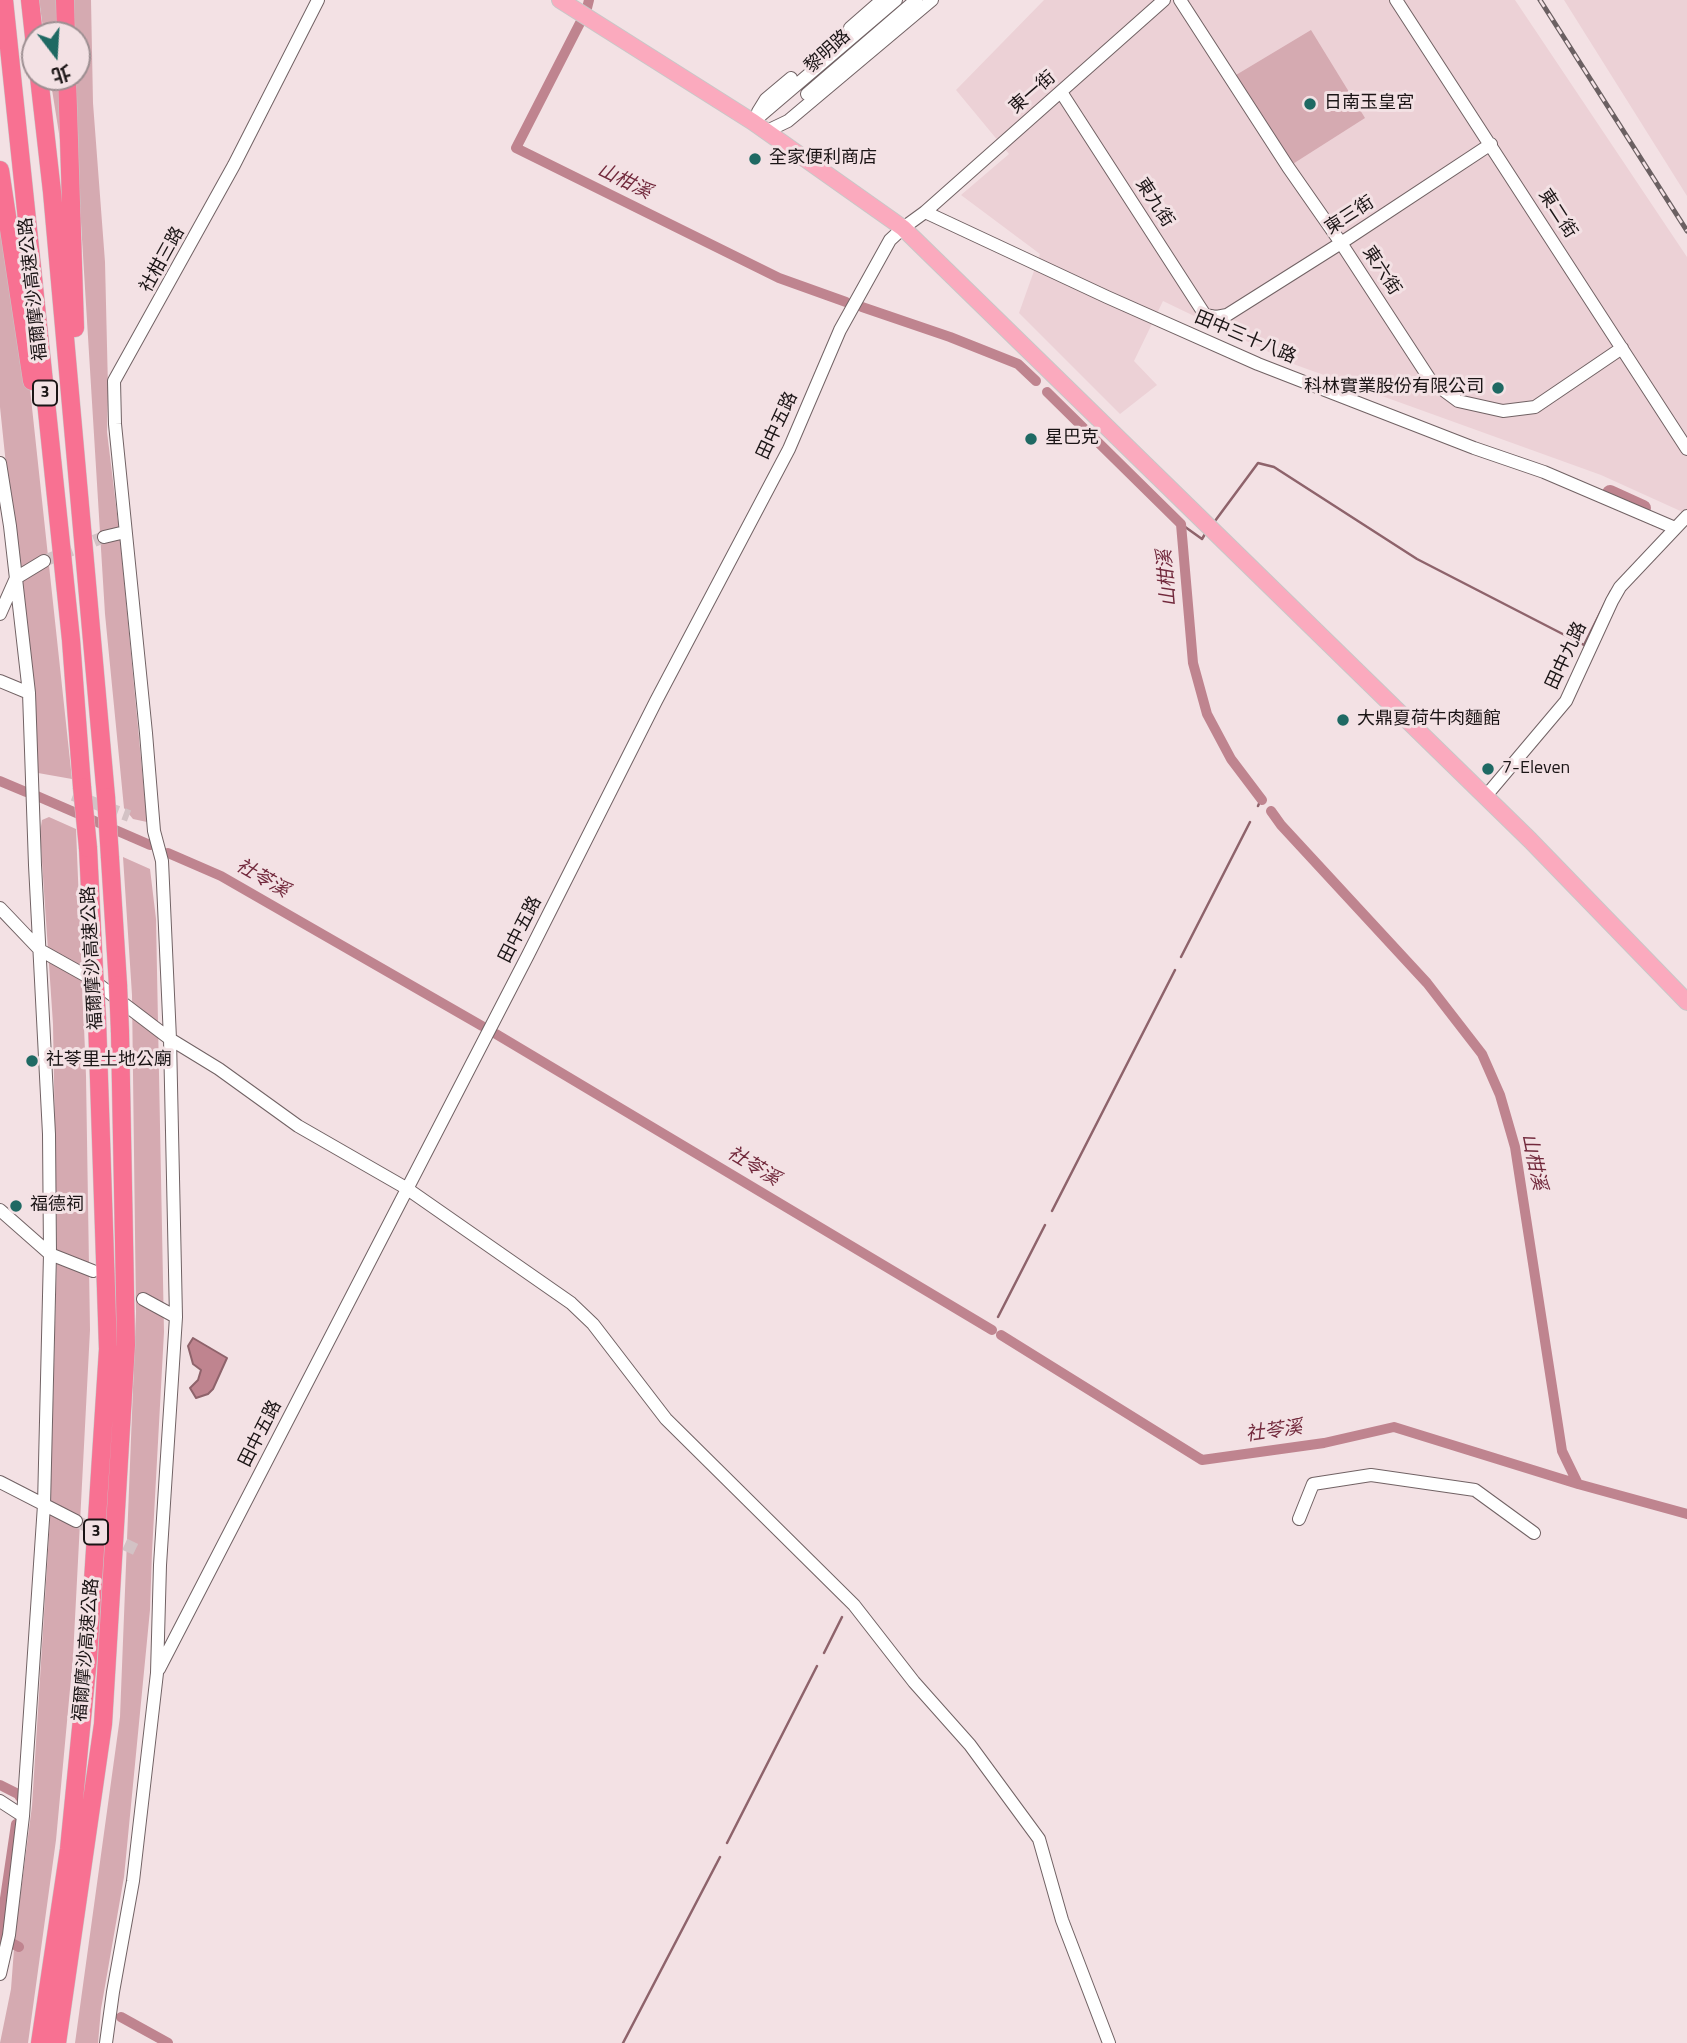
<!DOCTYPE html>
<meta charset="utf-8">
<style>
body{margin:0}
#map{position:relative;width:1687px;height:2043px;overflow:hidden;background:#f3e1e4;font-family:"Titillium Web","Noto Sans TC",sans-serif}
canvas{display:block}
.north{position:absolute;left:21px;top:21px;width:70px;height:70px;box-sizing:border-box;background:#f3e1e4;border:2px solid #9d8f92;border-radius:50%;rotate:163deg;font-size:19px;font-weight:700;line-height:28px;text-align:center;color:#1b1516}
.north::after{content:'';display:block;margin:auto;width:24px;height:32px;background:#1f6963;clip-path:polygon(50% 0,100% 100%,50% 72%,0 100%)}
</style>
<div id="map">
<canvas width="1687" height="2043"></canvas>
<div class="north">北</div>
</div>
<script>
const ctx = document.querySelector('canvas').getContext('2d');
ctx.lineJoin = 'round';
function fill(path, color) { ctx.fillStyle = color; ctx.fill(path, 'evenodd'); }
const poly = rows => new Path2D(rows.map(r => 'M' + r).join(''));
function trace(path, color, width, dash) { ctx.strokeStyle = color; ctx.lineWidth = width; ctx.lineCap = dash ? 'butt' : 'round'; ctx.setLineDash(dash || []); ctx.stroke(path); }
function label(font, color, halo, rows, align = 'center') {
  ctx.font = font + ' "Titillium Web","Noto Sans TC",sans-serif'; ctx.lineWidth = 6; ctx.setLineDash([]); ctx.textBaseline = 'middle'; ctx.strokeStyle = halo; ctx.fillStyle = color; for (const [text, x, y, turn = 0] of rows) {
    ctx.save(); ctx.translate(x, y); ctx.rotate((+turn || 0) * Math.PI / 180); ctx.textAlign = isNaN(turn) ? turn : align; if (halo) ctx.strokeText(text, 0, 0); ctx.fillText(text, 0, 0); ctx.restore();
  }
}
fill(poly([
 [1044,0,1515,0,1687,257,1687,514,1601,475,1296,365,1163,301,1134,361,1157,385,1120,414,1019,313,1040,254,961,195,1009,154,956,90],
 [1564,0,1687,0,1687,196]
]), '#ecd1d6');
fill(poly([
 [39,0,60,0,61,35,44,35],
 [74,0,91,0,93,103,105,262,108,388,107,432,120,538,147,822,133,819,124,808,105,614,78,174,76,77,77,77,77,35,74,35],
 [1311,30,1365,118,1288,167,1231,78],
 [50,77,63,77,61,146],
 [0,186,23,324,72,779,38,773,0,407],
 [49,817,76,829,86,1076,90,1330,73,1657,56,1840,28,2043,0,2043,11,1989,15,1936,32,1806,50,1519,57,1252,53,1024,40,832,42,820],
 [123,857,150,869,156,919,164,1332,152,1552,150,1610,124,1877,101,2009,98,2043,75,2043,120,1717,136,1312,132,995]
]), '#d5aab1');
const water = poly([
 [193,1338,227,1358,213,1389,208,1394,196,1398,190,1388,198,1380,201,1370,193,1364,188,1346,193,1338]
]);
fill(water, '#bf848f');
trace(water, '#8e636b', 2);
trace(poly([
 [1215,521,1258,463,1274,467,1417,559,1584,645,1611,591],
 [1181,524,1202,539,1205,534],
 [1258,806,1261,799],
 [1181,957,1250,822],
 [1052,1211,1175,970],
 [998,1317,1045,1225],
 [824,1653,842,1617],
 [727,1843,817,1666],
 [623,2043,720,1857]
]), '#8e636b', 2.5);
trace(poly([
 [587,8,589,0],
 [580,23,516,148,779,278,846,302],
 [862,307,950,337,1018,364,1036,381],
 [1047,392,1181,524,1193,663,1207,714,1231,759,1262,800],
 [0,781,26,792],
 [37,796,150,845],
 [1271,811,1281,825,1427,983,1482,1054,1500,1095,1515,1147,1562,1451,1578,1484],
 [168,853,221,876,482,1026],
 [496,1034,992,1330],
 [1001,1335,1202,1460,1324,1443,1394,1427,1578,1484,1687,1514],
 [0,1785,18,1794,20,1797],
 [0,1932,16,1824],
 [4,1939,19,1947],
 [121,2017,168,2043]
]), '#bf848f', 10);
trace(poly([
 [1610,493,1643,508]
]), '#bf848f', 16);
trace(poly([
 [44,561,104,537],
 [73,795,129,816],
 [76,1521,139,1551]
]), '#d3c2c5', 12, [12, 6]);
const minor = poly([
 [1180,0,1288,167,1341,243,1431,381,1458,401,1503,411,1535,407,1622,348],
 [1396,0,1687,449],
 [850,28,882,0],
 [1061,92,1205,315,1216,317,1227,315,1341,243,1491,144],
 [807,94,916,0],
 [758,112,766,99,791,78],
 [753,122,896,0],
 [765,132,788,121,932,0],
 [925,212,1107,297,1258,364,1474,448,1544,472,1675,528],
 [0,463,10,526,29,693,35,865,49,1134,50,1254,44,1505,23,1816,9,1935,0,1974],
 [104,537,125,532],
 [0,614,16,578,44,561],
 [0,681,29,693],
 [1485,797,1566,701,1612,601,1620,587,1687,516],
 [0,908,40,950,90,978,170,1039,219,1069,298,1126,406,1188,571,1303,593,1324,666,1419,854,1605,914,1682,970,1745,1039,1839,1062,1920,1109,2043],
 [0,1210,50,1254,93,1271],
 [143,1299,176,1317],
 [0,1482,76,1521],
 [1299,1519,1313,1484,1371,1475,1475,1490,1534,1533],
 [159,1669,528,955,656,701,789,449,840,330,890,240,903,228,925,212,1164,0],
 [0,1801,23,1816],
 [106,2043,113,1992,133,1881,157,1673,160,1565,176,1317,170,1039,162,861,154,831,146,733,115,424,114,381,234,165,318,0]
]);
const major = poly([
 [560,0,753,122,903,228,1530,840,1687,1002]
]);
const highway = poly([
 [4,0,71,640,82,787],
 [30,0,35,46],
 [65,0,66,35],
 [39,77,52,192,106,797],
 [67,77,75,328],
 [0,170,32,381],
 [88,848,94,970],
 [110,858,118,985],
 [40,2043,69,1849,88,1658,108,1349,97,1019],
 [57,2043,103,1724,126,1345,120,1032]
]);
trace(minor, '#716264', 14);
trace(major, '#c8c7c7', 18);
trace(highway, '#c8c7c7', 19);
trace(minor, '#fff', 12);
trace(major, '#fbaabe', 16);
trace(highway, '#f87192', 18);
const rail = poly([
 [1540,0,1687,231]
]);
trace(rail, '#6b6062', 5);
trace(rail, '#f3e1e4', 2.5, [8]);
const highwayBridge = poly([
 [82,787,88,848],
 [106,797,110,858],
 [94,970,97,1019],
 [118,985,120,1032]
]);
trace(highwayBridge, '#c8c7c7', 19, []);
trace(highwayBridge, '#f87192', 18);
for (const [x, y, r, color] of [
 [1310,104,7,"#1f6963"],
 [755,159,7,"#1f6963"],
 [1498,388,7,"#1f6963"],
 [1031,439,7,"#1f6963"],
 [1343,720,7,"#1f6963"],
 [1488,769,7,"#1f6963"],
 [32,1061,7,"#1f6963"],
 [16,1206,7,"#1f6963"]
]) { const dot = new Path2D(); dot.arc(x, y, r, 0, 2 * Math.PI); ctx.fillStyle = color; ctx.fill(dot); trace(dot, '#f3e1e4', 2.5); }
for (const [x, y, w] of [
 [45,393,24],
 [96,1532,24]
]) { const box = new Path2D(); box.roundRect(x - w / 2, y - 12.5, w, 25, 5); ctx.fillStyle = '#f3e1e4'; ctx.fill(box); trace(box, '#1b1516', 2); }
label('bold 16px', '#1b1516', null, [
 ["3",45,393],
 ["3",96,1532]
]);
label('18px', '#1b1516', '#f3e1e4', [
 ["黎明路",828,52,-42],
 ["東一街",1033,93,-41],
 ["東九街",1154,203,57],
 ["東二街",1557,214,57],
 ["東三街",1350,216,-33],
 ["社柑三路",163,260,-61],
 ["東六街",1381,271,57],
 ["福爾摩沙高速公路",34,289,-96],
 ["田中三十八路",1245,338,23],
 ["田中五路",778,426,-65],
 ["田中九路",1567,656,-65],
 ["田中五路",521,930,-63],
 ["福爾摩沙高速公路",93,958,-93],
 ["田中五路",261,1434,-63],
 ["福爾摩沙高速公路",87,1650,-85]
]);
label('18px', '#1b1516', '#f3e1e4', [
 ["日南玉皇宮",1324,104],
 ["全家便利商店",769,159],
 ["科林實業股份有限公司",1484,388,"right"],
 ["星巴克",1045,439],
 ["大鼎夏荷牛肉麵館",1357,720],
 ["7-Eleven",1502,769],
 ["社苓里土地公廟",46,1061],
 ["福德祠",30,1206]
], 'left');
label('italic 19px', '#72293c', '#f3e1e4', [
 ["山柑溪",624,182,26],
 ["山柑溪",1168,578,-95],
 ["社苓溪",262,879,30],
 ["山柑溪",1533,1162,78],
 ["社苓溪",753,1167,31],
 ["社苓溪",1274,1432,-8]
]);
</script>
